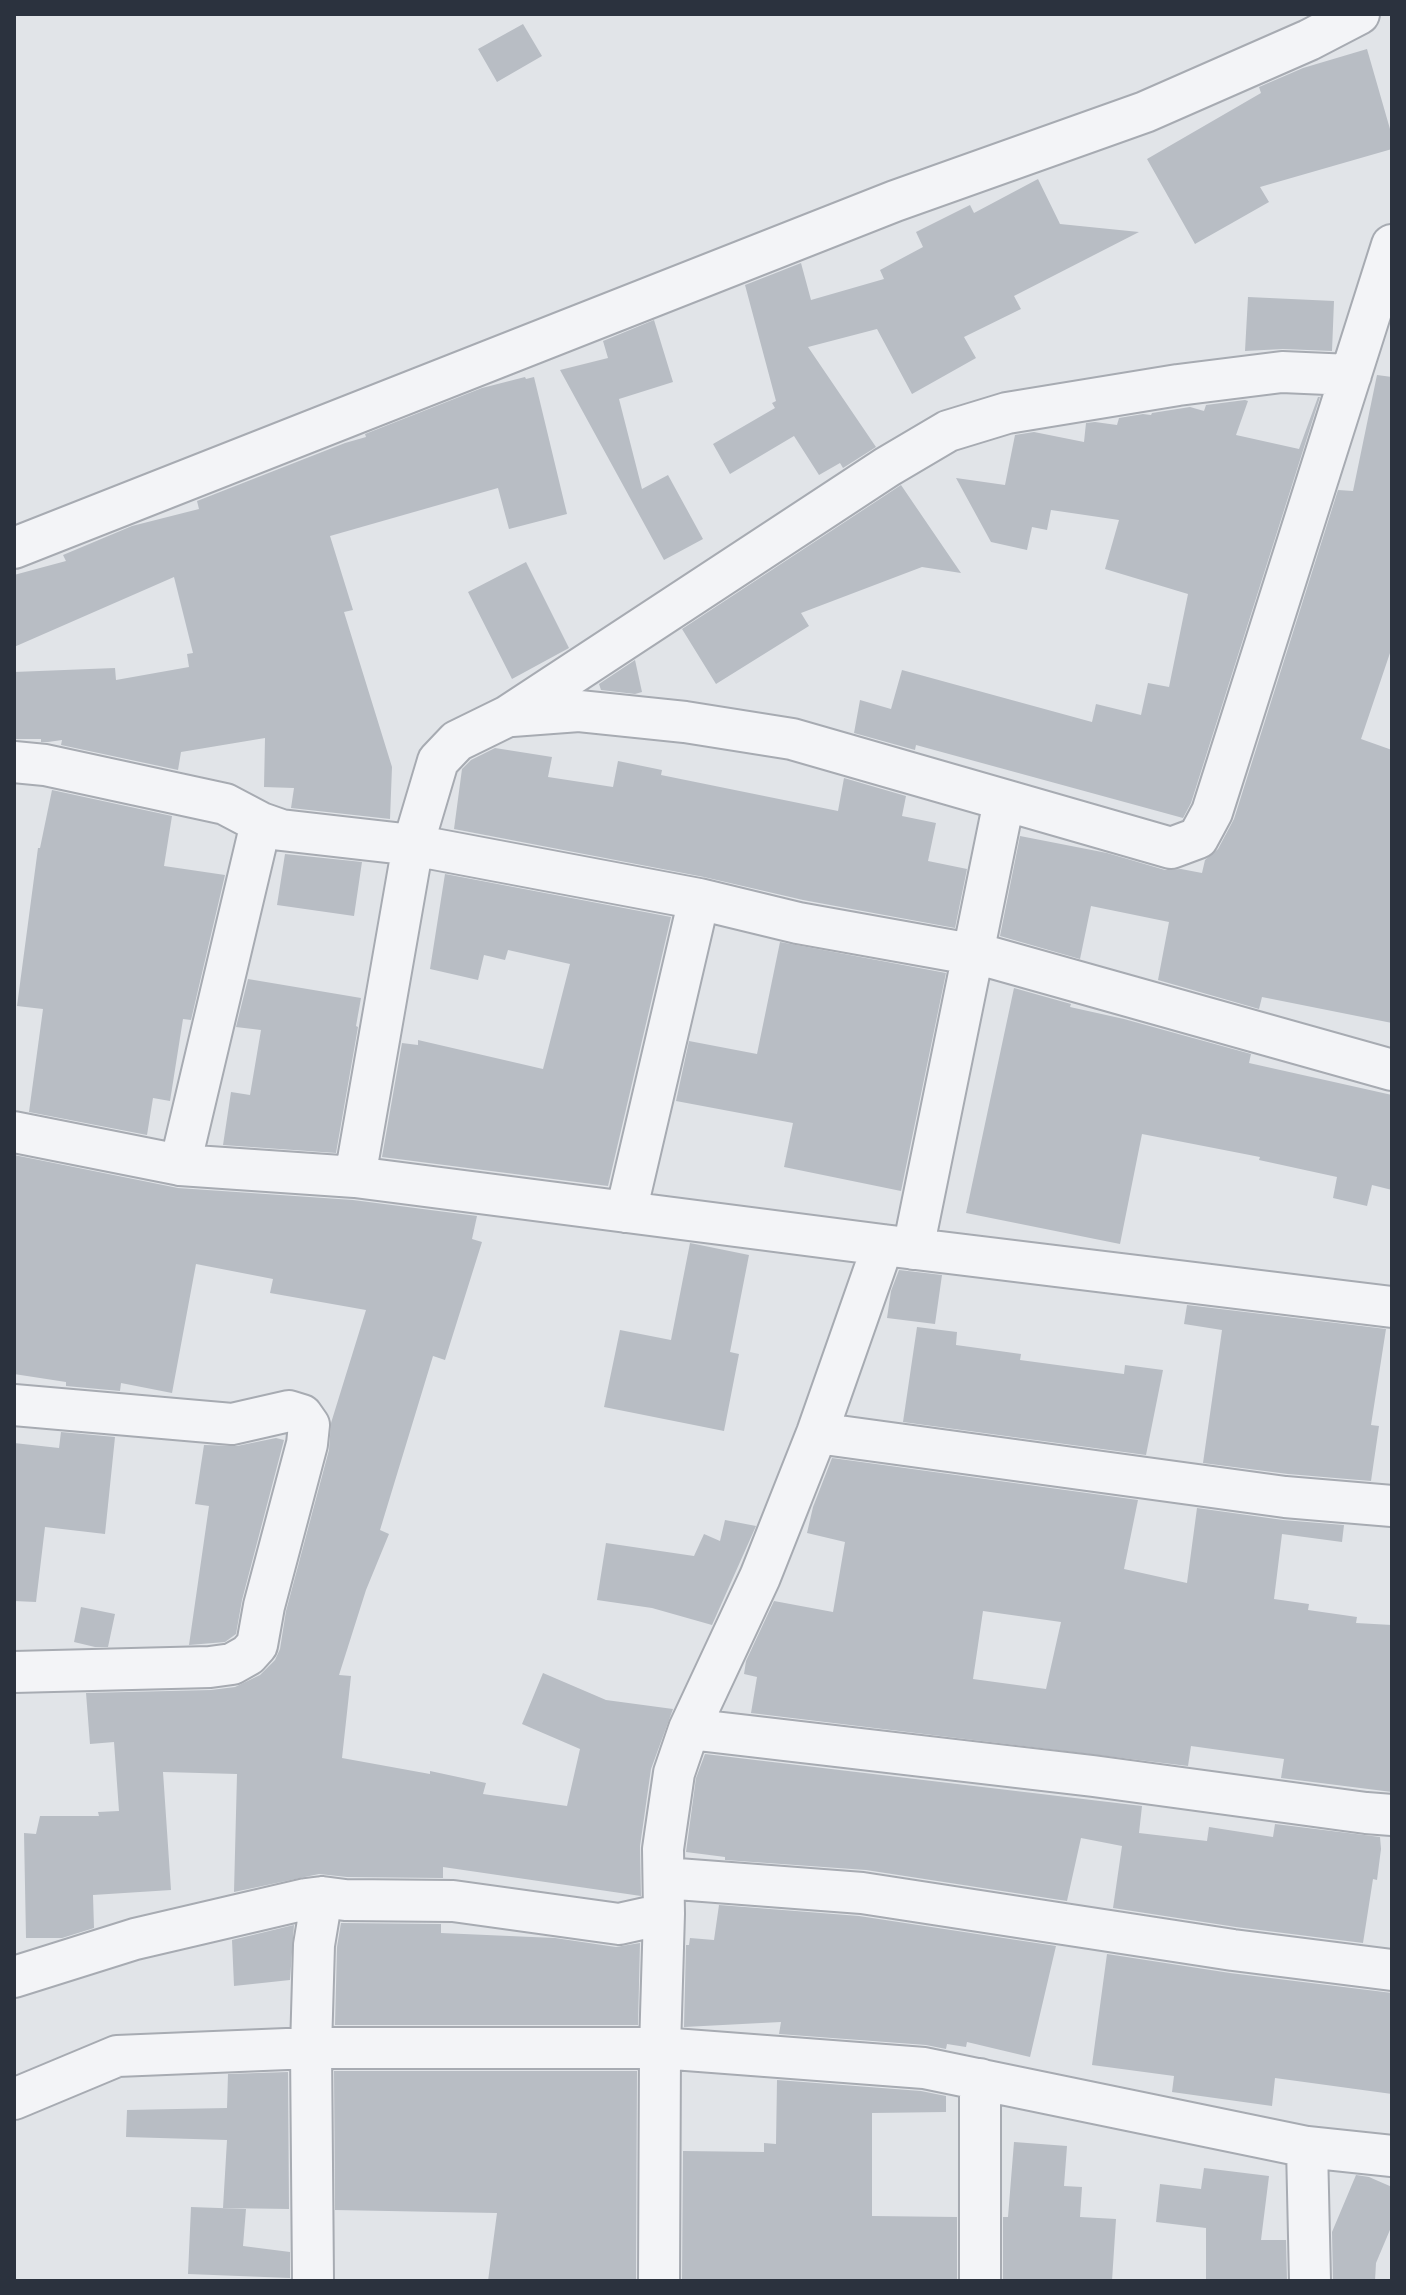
<!DOCTYPE html>
<style>
body{margin:0}
#map{position:relative;width:1406px;height:2295px;overflow:hidden;background:#e1e4e8;font-family:Figtree,sans-serif}
canvas{display:block}
.frame{position:absolute;inset:0;border:16px solid #2b323e;pointer-events:none}
</style>
<div id="map">
<canvas width="1406" height="2295"></canvas>
<div class="frame"></div>
</div>
<script>
const ctx = document.querySelector('canvas').getContext('2d');
ctx.lineJoin = 'round';
function fill(path, color) { ctx.fillStyle = color; ctx.fill(path, 'evenodd'); }
const poly = rows => new Path2D(rows.map(r => 'M' + r).join(''));
function trace(path, color, width, dash) { ctx.strokeStyle = color; ctx.lineWidth = width; ctx.lineCap = dash ? 'butt' : 'round'; ctx.setLineDash(dash || []); ctx.stroke(path); }
fill(poly([
 [523,24,542,56,497,82,478,49],
 [1367,49,1392,136,1392,149,1260,187,1269,202,1195,244,1147,159,1261,93,1259,87,1303,68],
 [1038,179,1060,224,1139,232,1014,296,1021,309,964,337,976,358,912,394,877,329,808,347,876,447,843,468,840,463,819,475,794,436,730,474,713,444,775,408,772,403,776,401,745,285,801,263,811,300,884,279,880,270,923,247,916,232,970,205,974,213],
 [1248,297,1334,301,1332,351,1283,349,1245,351],
 [654,320,673,382,619,399,642,489,668,475,703,539,664,560,560,370,608,358,603,341],
 [1377,375,1392,377,1392,647,1361,739,1392,750,1392,1023,1262,997,1259,1009,1158,980,1169,922,1091,906,1080,959,1000,936,1020,836,1107,853,1165,870,1181,869,1202,873,1205,860,1218,849,1234,819,1338,490,1353,491],
 [525,377,526,379,534,377,567,514,509,529,498,488,330,536,353,610,344,612,392,767,390,819,291,808,294,788,264,787,265,738,181,752,178,770,61,745,62,740,48,742,41,742,41,739,14,739,14,672,115,668,116,680,189,667,187,654,193,653,174,577,14,647,14,575,66,561,63,555,132,526,199,509,197,501,345,443,366,437,365,434,482,388],
 [1318,397,1320,397,1191,803,1183,818,916,745,915,750,854,733,860,700,891,709,902,670,1092,722,1096,704,1141,715,1148,683,1169,687,1188,594,1105,569,1119,520,1051,510,1047,530,1032,527,1027,550,991,542,956,478,1005,485,1015,435,1034,432,1084,442,1086,423,1095,422,1117,425,1119,418,1143,414,1151,415,1152,413,1190,407,1204,411,1206,405,1245,400,1248,401,1236,435,1299,449],
 [901,485,961,573,922,567,801,613,809,626,716,684,682,629],
 [526,562,569,648,512,679,468,592],
 [635,660,642,692,635,694,601,690,599,684],
 [495,748,552,757,548,777,613,787,618,761,662,770,661,775,838,811,844,778,906,796,902,816,936,823,928,861,967,869,955,928,803,900,704,877,454,829,462,769,471,760],
 [52,790,172,816,164,866,225,875,191,1020,183,1019,170,1101,153,1098,147,1135,29,1112,43,1009,17,1006,38,848,40,848],
 [285,854,362,862,354,916,277,905],
 [445,874,671,917,608,1186,382,1157,402,1043,418,1045,418,1040,543,1069,570,964,508,950,505,960,484,955,478,980,430,969],
 [780,942,946,973,901,1191,784,1167,793,1123,676,1101,689,1041,757,1054],
 [248,979,361,998,356,1026,358,1027,336,1153,223,1145,231,1092,250,1095,261,1030,236,1027],
 [1014,988,1071,1004,1070,1007,1124,1019,1251,1054,1249,1063,1392,1095,1392,1190,1372,1185,1367,1206,1333,1198,1337,1177,1259,1160,1260,1157,1142,1134,1120,1244,966,1213],
 [14,1155,178,1188,353,1200,477,1216,472,1239,482,1242,445,1360,433,1356,380,1530,389,1534,366,1590,339,1675,351,1676,342,1758,430,1774,430,1771,486,1783,483,1794,567,1806,580,1749,522,1724,543,1673,606,1700,673,1709,651,1769,640,1846,641,1896,443,1867,443,1878,347,1877,319,1874,234,1892,237,1774,163,1772,171,1890,93,1895,94,1928,62,1938,26,1938,24,1833,36,1834,40,1816,99,1816,98,1812,119,1811,114,1742,90,1744,86,1693,211,1690,235,1687,260,1675,275,1660,280,1649,286,1611,329,1450,331,1423,366,1310,270,1293,273,1279,196,1264,172,1393,121,1383,120,1391,66,1386,66,1382,14,1374],
 [690,1243,749,1255,730,1352,739,1354,724,1431,604,1407,620,1330,671,1340],
 [899,1270,942,1275,935,1324,887,1318,891,1291],
 [1187,1305,1386,1329,1371,1425,1379,1426,1371,1481,1288,1474,1203,1463,1222,1330,1184,1324],
 [917,1327,957,1332,956,1345,1021,1354,1020,1360,1124,1374,1125,1365,1163,1370,1146,1455,903,1422],
 [61,1432,115,1437,105,1534,45,1527,36,1602,14,1601,14,1443,59,1448],
 [276,1438,284,1440,242,1600,236,1634,225,1642,189,1645,209,1506,195,1504,204,1445,237,1446],
 [832,1458,1138,1500,1124,1569,1187,1583,1197,1508,1283,1520,1344,1525,1342,1542,1282,1534,1274,1599,1309,1604,1308,1610,1357,1617,1356,1623,1392,1625,1392,1792,1281,1778,1284,1759,1191,1746,1188,1766,751,1713,757,1677,744,1674,746,1661,774,1601,833,1612,845,1542,807,1533,813,1507],
 [983,1611,1061,1622,1046,1689,973,1679],
 [725,1520,756,1526,712,1625,652,1608,597,1600,606,1543,694,1556,704,1534,720,1541],
 [81,1607,115,1614,108,1647,95,1647,74,1642],
 [705,1754,1142,1806,1139,1833,1207,1841,1209,1827,1273,1837,1275,1824,1380,1837,1381,1849,1377,1880,1373,1879,1363,1943,1236,1927,1113,1908,1122,1846,1081,1838,1067,1901,866,1870,725,1860,725,1857,686,1852,696,1778],
 [719,1905,859,1916,1056,1946,1030,2057,967,2042,966,2047,947,2044,946,2049,926,2045,779,2034,781,2022,684,2027,686,1945,689,1945,690,1938,714,1940],
 [341,1923,441,1924,441,1933,555,1938,616,1947,640,1943,638,2025,335,2025,337,1947],
 [294,1925,290,1980,234,1986,232,1940],
 [1107,1954,1230,1973,1392,1993,1392,2094,1275,2078,1272,2106,1172,2092,1174,2076,1092,2065],
 [334,2071,637,2071,636,2281,488,2281,497,2213,335,2210],
 [288,2072,289,2209,223,2208,227,2140,126,2137,127,2110,227,2108,228,2074],
 [777,2080,921,2091,946,2096,946,2112,872,2113,872,2216,957,2217,957,2281,682,2281,683,2151,764,2152,764,2143,776,2144],
 [1014,2142,1067,2146,1064,2186,1082,2187,1080,2217,1116,2219,1112,2281,1003,2281,1003,2217,1008,2217],
 [1204,2168,1269,2176,1261,2240,1286,2240,1287,2281,1206,2281,1206,2228,1156,2222,1160,2184,1201,2189],
 [1356,2175,1369,2177,1392,2187,1392,2225,1376,2263,1375,2281,1333,2281,1332,2232],
 [191,2207,246,2209,243,2246,290,2252,290,2278,188,2274]
]), '#b8bdc4');
const minor = poly([
 [14,548,895,201,1145,112,1309,40,1359,14],
 [512,716,579,711,685,722,792,739,1171,848,1198,838,1212,812,1392,245],
 [14,762,45,765,225,804,261,823,281,830,413,845,699,899,798,923,993,958,1392,1070],
 [14,1132,180,1165,355,1177,883,1245,1392,1307],
 [180,1165,261,823],
 [355,1177,413,845,438,761,457,741,508,716,887,467,948,431,1007,413,1178,385,1282,372,1351,375],
 [626,1212,699,899],
 [913,1249,1004,801],
 [14,1405,232,1424,289,1411,302,1415,309,1425,307,1444,264,1606,257,1645,248,1655,232,1664,210,1667,14,1672],
 [817,1433,1285,1497,1392,1506],
 [689,1729,1093,1776,1366,1813,1392,1815],
 [664,1878,862,1893,1233,1950,1392,1970],
 [14,1977,135,1939,306,1899,322,1897],
 [980,2079,980,2281],
 [14,2099,117,2056,311,2048,660,2048,924,2068,1307,2147,1392,2156],
 [1307,2147,1310,2281],
 [313,2281,311,2048,314,1945,322,1897,345,1900,453,1901,619,1924,664,1914],
 [659,2281,660,2048,664,1914,663,1849,674,1773,689,1729,760,1577,817,1433,883,1245]
]);
trace(minor, '#a7abb2', 44);
trace(minor, '#f3f4f7', 40);
</script>
